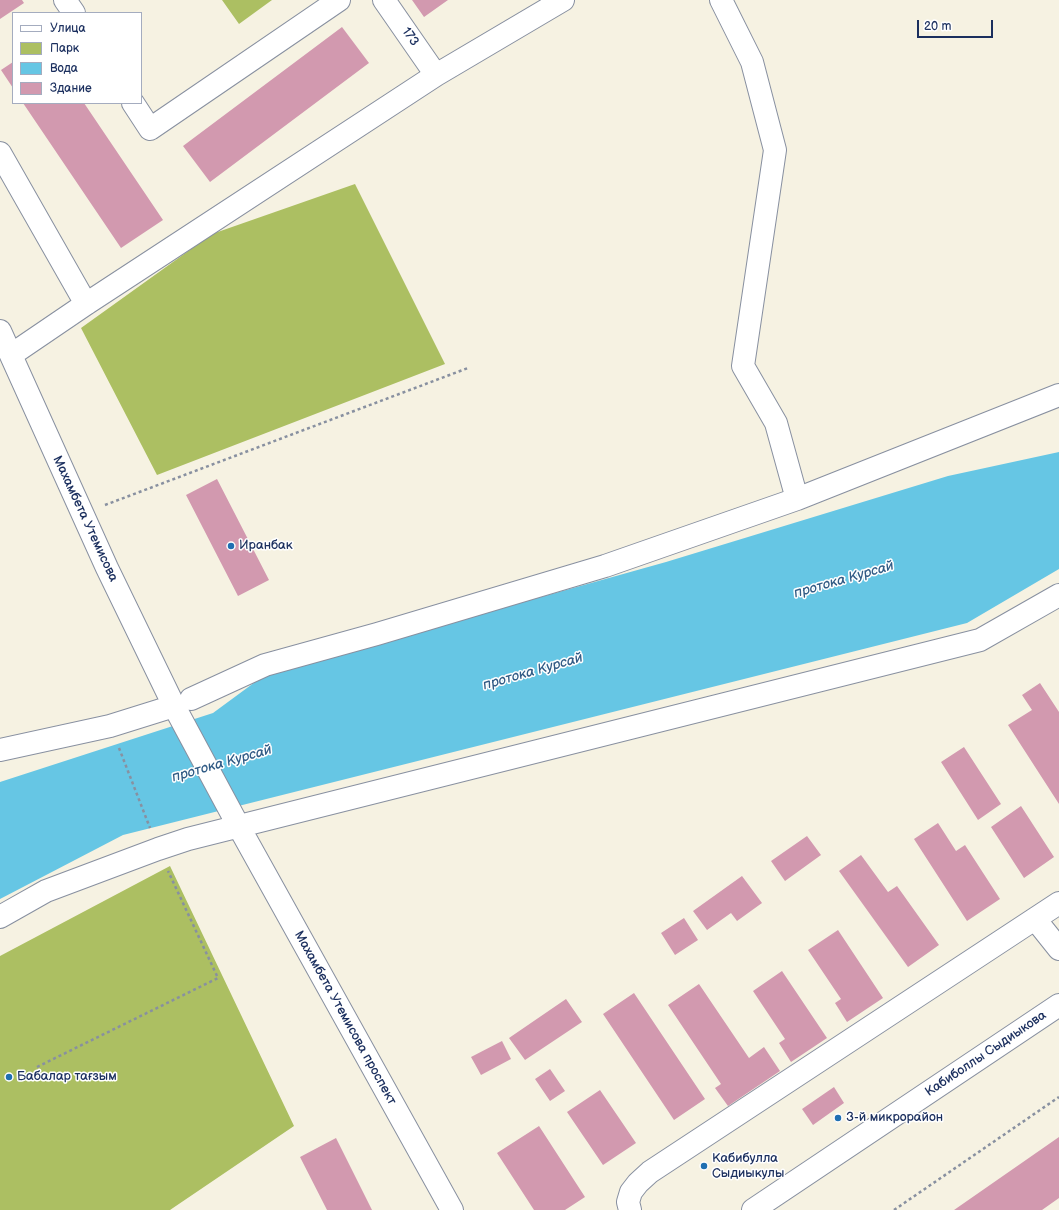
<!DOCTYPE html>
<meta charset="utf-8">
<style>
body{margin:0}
#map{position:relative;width:1059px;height:1210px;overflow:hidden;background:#f6f2e2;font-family:"Balsamiq Sans",sans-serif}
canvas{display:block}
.legend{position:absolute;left:12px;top:12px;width:130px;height:92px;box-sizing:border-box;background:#fff;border:1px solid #a4acbf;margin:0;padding:5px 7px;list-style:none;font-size:12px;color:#1b2f5e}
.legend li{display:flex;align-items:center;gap:8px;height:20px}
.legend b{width:20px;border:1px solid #a4acbf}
.scale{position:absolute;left:917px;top:20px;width:76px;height:18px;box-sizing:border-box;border:2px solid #1b2f5e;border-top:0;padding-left:5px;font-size:12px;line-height:14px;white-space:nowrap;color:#1b2f5e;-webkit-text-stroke:3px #fff;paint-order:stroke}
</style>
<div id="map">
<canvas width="1059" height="1210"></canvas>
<ul class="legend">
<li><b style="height:5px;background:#fff"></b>Улица</li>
<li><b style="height:11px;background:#acbf62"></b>Парк</li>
<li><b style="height:11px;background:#66c6e4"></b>Вода</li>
<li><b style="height:11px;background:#d299af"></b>Здание</li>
</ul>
<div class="scale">20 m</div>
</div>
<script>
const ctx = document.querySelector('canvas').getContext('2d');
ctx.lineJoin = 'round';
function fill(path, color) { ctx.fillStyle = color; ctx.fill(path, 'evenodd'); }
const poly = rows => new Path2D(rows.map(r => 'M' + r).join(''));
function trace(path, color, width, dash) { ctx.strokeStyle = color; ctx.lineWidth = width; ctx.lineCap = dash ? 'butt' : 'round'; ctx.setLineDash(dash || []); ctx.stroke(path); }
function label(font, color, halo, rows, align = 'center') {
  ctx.font = font + ' "Balsamiq Sans",sans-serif'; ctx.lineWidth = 3; ctx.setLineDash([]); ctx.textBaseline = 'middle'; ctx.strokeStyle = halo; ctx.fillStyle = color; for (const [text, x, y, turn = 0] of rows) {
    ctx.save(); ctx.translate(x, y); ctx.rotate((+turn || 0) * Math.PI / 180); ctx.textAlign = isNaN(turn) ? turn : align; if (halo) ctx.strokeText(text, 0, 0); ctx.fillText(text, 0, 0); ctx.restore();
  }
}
fill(poly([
 [222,0,272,0,239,24],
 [355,184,445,364,157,475,81,328,212,234],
 [170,866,294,1126,170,1210,0,1210,0,956]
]), '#acbf62');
fill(poly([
 [1059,452,1059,569,967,623,123,835,0,899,0,782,213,713,266,674,666,562,948,476]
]), '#66c6e4');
fill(poly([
 [0,0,22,0,24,3,0,19],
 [412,0,448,0,424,17],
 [342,27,369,63,210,182,183,146],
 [13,62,13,88,1,70],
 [23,103,84,103,163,220,121,248],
 [217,479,269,580,238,596,186,495],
 [1040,683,1059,712,1059,804,1008,725,1032,710,1022,695],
 [964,747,1001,804,978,820,941,762],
 [1021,806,1054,857,1024,878,991,827],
 [938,823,956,851,965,845,1000,899,967,921,914,839],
 [807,836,821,855,785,881,771,861],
 [861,855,888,892,897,886,939,945,908,967,839,871],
 [742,876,762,903,737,921,731,913,707,930,693,911],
 [684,918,698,940,675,955,661,933],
 [838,930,883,998,847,1022,835,1003,841,999,808,950],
 [782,971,827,1038,791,1062,779,1043,785,1039,753,991],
 [699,984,749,1058,764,1047,780,1071,728,1106,715,1088,721,1084,668,1005],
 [634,993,705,1099,674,1120,603,1014],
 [566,999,582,1022,525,1060,509,1038],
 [502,1041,511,1059,481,1075,471,1057],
 [550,1069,565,1091,550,1101,535,1079],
 [834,1087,844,1103,813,1125,802,1109],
 [600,1090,636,1143,603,1165,567,1112],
 [539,1126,585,1197,565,1210,534,1210,497,1153],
 [1059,1137,1059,1198,1042,1210,954,1210],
 [336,1138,372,1210,327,1210,300,1157]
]), '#d299af');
const minor = poly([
 [65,0,74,13],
 [384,0,436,75],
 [721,0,752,62,775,150,743,366,776,423,797,499],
 [133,103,150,129,339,0],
 [0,153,86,304],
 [0,331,107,568,174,706,239,827,452,1210],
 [11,355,86,304,436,75,563,0],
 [191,699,265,665,377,634,605,566,797,499,1059,395],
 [0,750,110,726,174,706],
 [0,917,46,891,158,849,188,839,980,640,1059,595],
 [1035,919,1059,949],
 [630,1210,628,1202,631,1192,638,1183,650,1172,1059,903],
 [753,1210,1059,1005]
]);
trace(minor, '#8890a0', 24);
trace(poly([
 [105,505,468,368],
 [119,748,150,828],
 [37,1067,218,978,168,871],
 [894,1210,1059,1097]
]), '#8890a0', 2.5, [3, 3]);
trace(minor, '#fff', 22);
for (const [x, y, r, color] of [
 [231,546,4,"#1f6fb2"],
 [9,1077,4,"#1f6fb2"],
 [838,1118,4,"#1f6fb2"],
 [704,1166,4,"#1f6fb2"]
]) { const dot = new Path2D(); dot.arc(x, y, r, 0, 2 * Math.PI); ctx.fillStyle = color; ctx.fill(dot); trace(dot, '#fff', 1.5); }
label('13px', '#1b2f5e', '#fff', [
 ["173",410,37,55],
 ["Махамбета Утемисова",85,519,65],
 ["Махамбета Утемисова проспект",345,1018,61],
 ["Кабиболлы Сыдиыкова",986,1054,-34]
]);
label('13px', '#1b2f5e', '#fff', [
 ["Иранбак",239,546],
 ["Бабалар тағзым",17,1077],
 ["3-й микрорайон",846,1118],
 ["Кабибулла",712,1159],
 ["Сыдиыкулы",712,1174]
], 'left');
label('italic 14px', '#325c86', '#fff', [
 ["протока Курсай",844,580,-16],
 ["протока Курсай",533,672,-16],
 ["протока Курсай",222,764,-16]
]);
</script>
